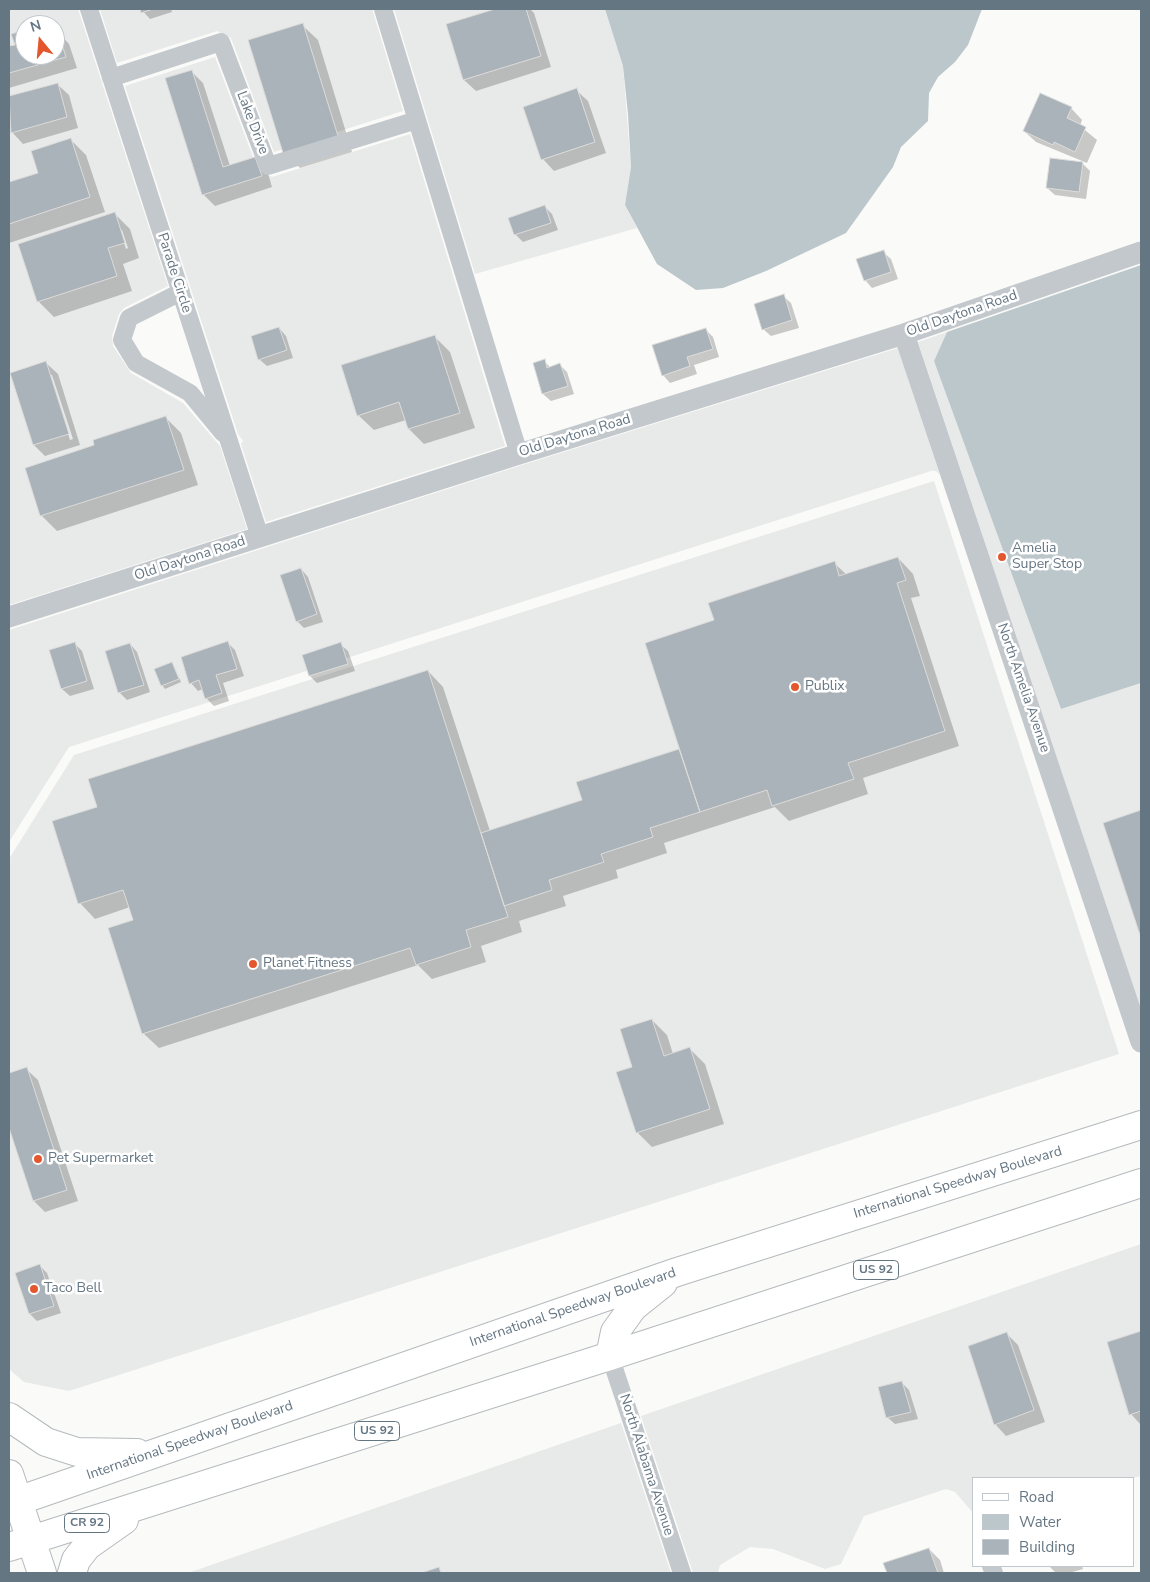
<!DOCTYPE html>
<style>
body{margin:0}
#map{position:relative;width:1150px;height:1582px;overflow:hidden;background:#fafaf8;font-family:"Nunito Sans",sans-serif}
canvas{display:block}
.frame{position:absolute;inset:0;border:10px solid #657683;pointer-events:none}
.legend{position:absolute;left:972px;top:1477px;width:162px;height:90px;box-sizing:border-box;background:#fff;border:1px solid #c1c8cd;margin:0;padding:6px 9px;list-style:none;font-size:15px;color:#657683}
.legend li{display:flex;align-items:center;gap:10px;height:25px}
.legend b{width:25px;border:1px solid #c1c8cd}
.north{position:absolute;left:15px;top:15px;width:50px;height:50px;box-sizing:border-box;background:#fff;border:1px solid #c1c8cd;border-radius:50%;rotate:343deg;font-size:14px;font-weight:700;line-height:20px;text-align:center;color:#657683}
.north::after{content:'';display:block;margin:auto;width:18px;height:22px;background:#e4572e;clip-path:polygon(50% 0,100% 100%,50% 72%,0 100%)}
</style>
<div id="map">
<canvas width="1150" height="1582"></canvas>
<div class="frame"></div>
<ul class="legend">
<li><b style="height:6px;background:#fff"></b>Road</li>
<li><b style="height:14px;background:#bbc7cb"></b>Water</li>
<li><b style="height:14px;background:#aab3b9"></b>Building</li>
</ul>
<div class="north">N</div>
</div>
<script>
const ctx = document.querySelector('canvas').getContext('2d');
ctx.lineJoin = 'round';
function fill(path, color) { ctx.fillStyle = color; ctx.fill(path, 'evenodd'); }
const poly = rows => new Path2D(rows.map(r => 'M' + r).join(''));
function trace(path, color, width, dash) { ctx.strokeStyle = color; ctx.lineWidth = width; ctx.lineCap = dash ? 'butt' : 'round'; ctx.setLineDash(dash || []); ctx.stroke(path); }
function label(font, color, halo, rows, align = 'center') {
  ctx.font = font + ' "Nunito Sans",sans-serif'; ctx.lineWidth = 5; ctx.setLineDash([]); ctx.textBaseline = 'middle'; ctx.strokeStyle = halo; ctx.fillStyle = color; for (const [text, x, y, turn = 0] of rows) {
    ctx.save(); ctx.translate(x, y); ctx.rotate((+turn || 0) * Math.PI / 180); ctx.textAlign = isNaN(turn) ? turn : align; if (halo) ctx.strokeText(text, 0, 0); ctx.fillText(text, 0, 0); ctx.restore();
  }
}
fill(poly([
 [9,9,78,9,168,286,124,308,119,314,112,336,113,346,131,373,183,403,220,446,247,529,9,605],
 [25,25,55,25,55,55,25,55],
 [100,9,372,9,403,111,274,152,231,38,217,31,117,63],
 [394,9,605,9,623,66,631,167,625,205,637,228,475,274],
 [215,57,258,170,272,177,410,134,505,446,266,522,241,444,243,441,238,434,125,86],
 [947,332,934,361,1061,709,1141,683,1141,1010,918,342],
 [898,348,940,475,936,471,931,471,69,747,9,842,9,630,522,465],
 [934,481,1119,1054,69,1391,24,1382,9,1369,9,859,74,755],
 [1141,1244,1141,1476,1133,1478,974,1478,974,1514,955,1492,946,1489,864,1516,841,1564,825,1569,773,1549,750,1547,720,1565,718,1573,693,1573,641,1416],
 [621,1423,671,1573,188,1573]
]), '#e8e9e9');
fill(poly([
 [605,9,982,9,968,45,955,62,938,77,929,93,928,121,901,147,893,167,846,233,766,271,723,288,696,290,657,264,625,205,631,167,628,114,623,66],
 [1141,265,1141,683,1061,709,934,361,947,332]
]), '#bbc7cb');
fill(poly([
 [141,9,171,9,172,12,150,19],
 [499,9,530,9,534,13,551,67,476,91,464,80,447,25],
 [302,25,318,40,352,152,300,168,284,152],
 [25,31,25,55,55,55,55,33,58,32,69,44,77,68,9,88,9,48,16,46],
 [191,71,203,83,230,166,255,158,267,170,272,187,215,206,203,194],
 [57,84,69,95,78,128,23,144,12,132,9,121,9,97],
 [576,90,588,101,606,153,554,171,543,159],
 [1071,108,1082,120,1080,126,1097,140,1087,163,1036,142,1024,131],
 [71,140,86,155,105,212,9,243,9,182,39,174],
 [1082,163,1090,171,1086,199,1055,195,1047,188],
 [545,207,552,214,558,230,523,242,515,234],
 [115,214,130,229,139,258,123,264,132,291,54,317,38,301],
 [120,230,122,230,128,248,126,249],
 [883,252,891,259,898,279,872,288,865,280],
 [783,296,791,303,799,328,771,336,763,329],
 [279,328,286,336,293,358,267,366,259,359],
 [705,329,713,337,719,357,694,365,697,374,670,383,663,375],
 [435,337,450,352,475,428,424,444,409,429,406,420,374,430,358,415],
 [544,361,551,368,560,365,567,372,574,394,551,401,543,394,534,364],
 [46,363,58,374,80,445,45,456,34,445],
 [49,375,52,375,73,439,70,440],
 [166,418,181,433,198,485,57,531,41,515,96,446],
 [898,558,913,574,920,596,911,598,959,746,863,778,868,794,789,821,775,807,664,843,667,853,616,870,618,878,563,896,566,906,519,921,522,932,481,946,486,962,432,979,418,965,159,1048,143,1033,134,921,130,907,95,919,80,903,99,808,428,671,443,687,490,831,584,801,578,783,681,750,716,621,834,563,847,575],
 [301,569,308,577,323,622,304,628,297,621],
 [74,643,82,651,94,689,70,696,62,689,51,651],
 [228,643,235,650,244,676,223,683,229,701,214,706,206,698,203,689,198,691,191,683],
 [130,644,137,652,150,692,127,700,119,692],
 [340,644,348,651,355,671,317,683,310,676],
 [172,663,181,682,165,689,162,685],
 [1141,812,1141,934,1105,824],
 [652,1020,667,1035,673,1054,690,1049,705,1064,724,1124,652,1147,637,1132,634,1068],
 [26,1069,38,1080,78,1201,45,1212,34,1201,9,1124,9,1074],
 [40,1266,47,1273,61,1313,37,1321,30,1314],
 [1141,1332,1141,1425,1131,1414,1108,1343],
 [1007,1334,1018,1345,1045,1422,1006,1436,995,1424],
 [902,1383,909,1390,918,1419,895,1424,887,1417],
 [929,1549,940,1560,944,1573,888,1573,885,1563],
 [1049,1566,1082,1566,1083,1569,1069,1573,1056,1573]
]), '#0003');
const building = poly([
 [140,9,153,9,141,13,140,9],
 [495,9,526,9,541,56,463,80,446,24,495,9],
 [303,23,338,136,283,153,248,40,303,23],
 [25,30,25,55,55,55,55,32,58,31,66,57,9,73,9,46,15,45,11,34,25,30],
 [192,70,223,167,255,157,262,176,202,195,165,78,192,70],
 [58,83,67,117,11,133,9,96,58,83],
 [577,88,595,142,541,160,523,107,577,88],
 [1040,93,1072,107,1067,118,1086,127,1075,152,1054,142,1053,145,1023,131,1040,93],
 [71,138,90,197,9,224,9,182,38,173,31,151,71,138],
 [1050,158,1083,162,1079,192,1046,188,1050,158],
 [545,205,551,223,514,235,508,218,545,205],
 [115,212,125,243,108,248,117,276,37,302,18,244,115,212],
 [884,250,891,272,864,281,856,259,884,250],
 [784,294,792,320,762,330,754,304,784,294],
 [279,327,287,350,258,360,251,336,279,327],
 [706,328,713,349,687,357,690,366,662,376,652,345,706,328],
 [435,335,460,413,408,429,399,402,357,416,341,365,435,335],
 [545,359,547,368,560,363,568,386,542,394,533,363,545,359],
 [46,361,69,434,33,445,10,373,46,361],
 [166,416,184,470,40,516,25,468,94,445,93,440,166,416],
 [898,557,906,580,897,583,945,731,848,763,854,779,772,806,767,790,700,812,645,643,714,620,708,603,835,561,839,576,898,557],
 [301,568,317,614,296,622,280,575,301,568],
 [228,641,237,669,216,675,222,693,205,699,199,680,189,684,181,657,228,641],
 [75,642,87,681,61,689,49,650,75,642],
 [341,642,348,664,309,676,302,655,341,642],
 [130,643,144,685,118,693,105,651,130,643],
 [172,662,179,679,161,686,154,669,172,662],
 [428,670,508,917,466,930,471,947,416,965,410,948,142,1034,108,928,133,920,123,890,78,904,52,821,97,807,88,779,428,670],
 [679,749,700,812,650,828,653,837,601,854,604,862,549,880,552,890,504,906,481,833,582,800,576,782,679,749],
 [1141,810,1141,938,1103,823,1141,810],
 [652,1019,664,1056,690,1047,710,1109,636,1133,616,1072,632,1067,620,1029,652,1019],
 [27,1067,67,1190,33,1201,9,1128,9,1073,27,1067],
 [40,1264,54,1306,29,1314,15,1273,40,1264],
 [1141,1331,1141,1411,1129,1415,1107,1342,1141,1331],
 [1007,1332,1034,1410,994,1425,968,1346,1007,1332],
 [902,1381,911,1412,886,1418,878,1387,902,1381],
 [929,1548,938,1573,887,1573,883,1563,929,1548],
 [439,1567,441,1573,421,1573,439,1567]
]);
fill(building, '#aab3b9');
trace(building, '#dcdcda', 1);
const primary = poly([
 [610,1356,615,1332,633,1307,663,1283],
 [9,1417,46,1442,77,1452,137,1453],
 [9,1474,42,1573],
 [9,1504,677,1272,1141,1125],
 [9,1547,610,1356,1141,1183],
 [72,1573,76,1560,87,1546,124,1520]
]);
trace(primary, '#b5babe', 30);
trace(poly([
 [89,9,260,537],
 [383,9,519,454],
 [111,78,221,42,268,166,417,120],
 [181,292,129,318,122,340,136,363,190,393,223,433],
 [610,1356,682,1573],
 [991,1566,994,1573]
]), '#c3c8cc', 18);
trace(poly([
 [904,334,1141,1042],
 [9,617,519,454,904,334,1141,252]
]), '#c3c8cc', 21);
trace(primary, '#fff', 28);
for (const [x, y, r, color] of [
 [1002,557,5,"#e4572e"],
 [795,687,5,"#e4572e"],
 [253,964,5,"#e4572e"],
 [38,1159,5,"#e4572e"],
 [34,1289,5,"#e4572e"]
]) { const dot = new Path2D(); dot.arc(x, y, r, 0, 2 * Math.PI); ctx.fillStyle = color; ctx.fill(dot); trace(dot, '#fff', 2); }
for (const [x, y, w] of [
 [876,1270,45],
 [377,1431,45],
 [87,1523,45]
]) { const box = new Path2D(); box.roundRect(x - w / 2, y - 9.5, w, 19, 4); ctx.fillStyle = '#fff'; ctx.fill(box); trace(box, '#657683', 1); }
label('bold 12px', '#657683', null, [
 ["US 92",876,1270],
 ["US 92",377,1431],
 ["CR 92",87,1523]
]);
label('14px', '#657683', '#fff', [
 ["Lake Drive",252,123,69],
 ["Parade Circle",174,273,72],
 ["Old Daytona Road",962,314,-19],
 ["Old Daytona Road",575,436,-17],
 ["Old Daytona Road",190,559,-18],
 ["North Amelia Avenue",1023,688,71],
 ["International Speedway Boulevard",958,1183,-17],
 ["International Speedway Boulevard",573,1308,-19],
 ["International Speedway Boulevard",190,1441,-19],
 ["North Alabama Avenue",646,1465,72]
]);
label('14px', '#657683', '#fff', [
 ["Amelia",1012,549],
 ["Super Stop",1012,565],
 ["Publix",805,687],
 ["Planet Fitness",263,964],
 ["Pet Supermarket",48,1159],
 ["Taco Bell",44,1289]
], 'left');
</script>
